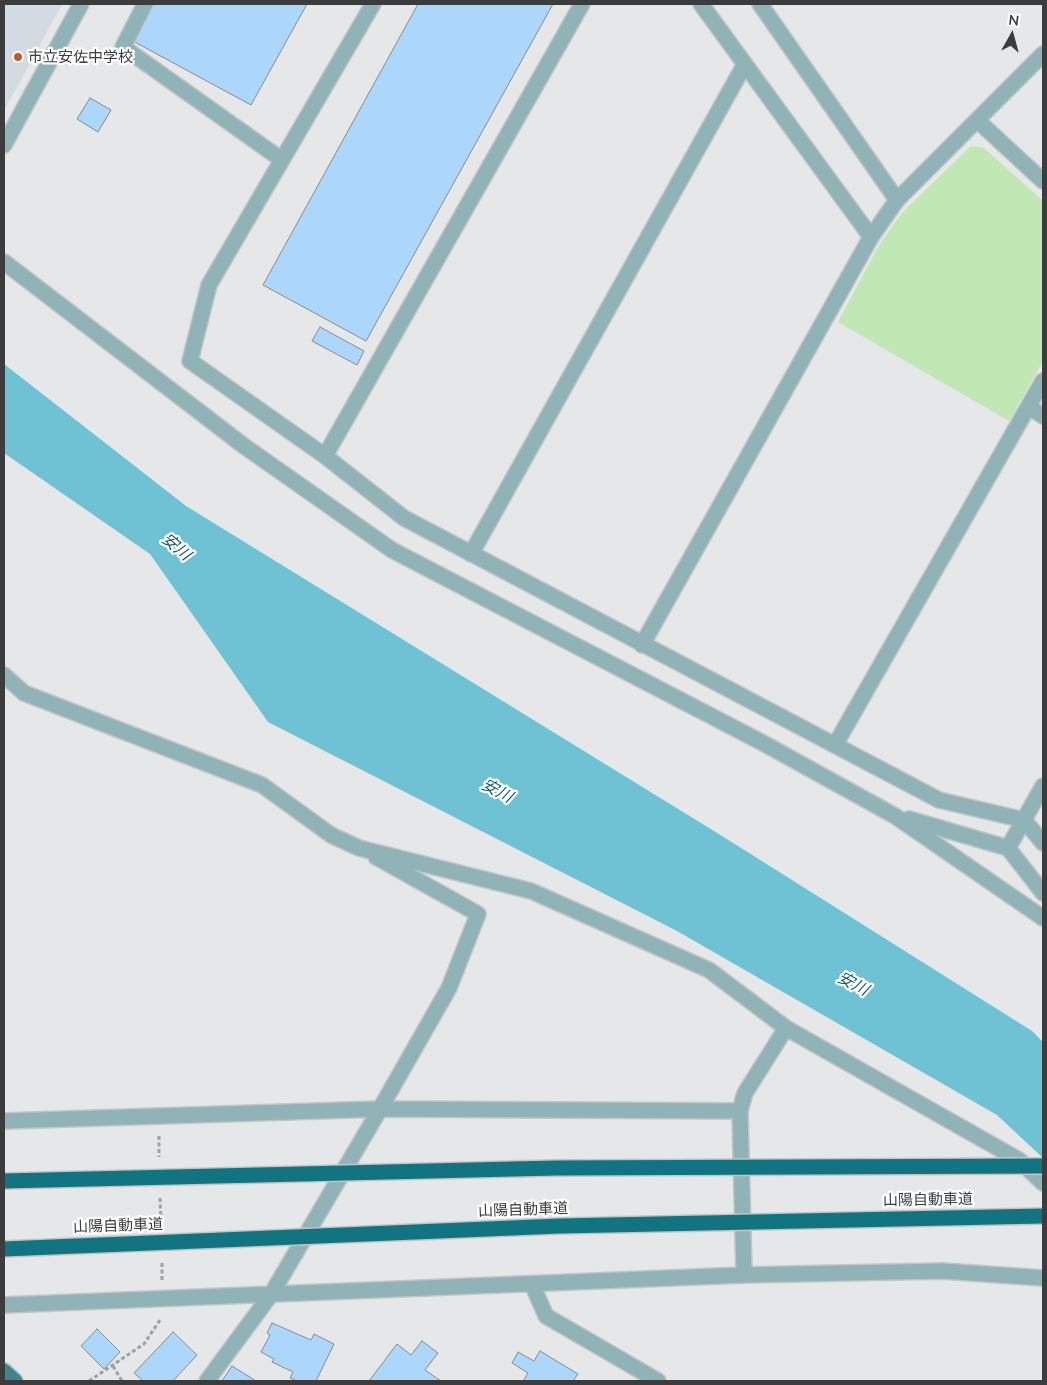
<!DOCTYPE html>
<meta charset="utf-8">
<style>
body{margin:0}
#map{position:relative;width:1047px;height:1385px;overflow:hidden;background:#e5e7e9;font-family:Mulish,sans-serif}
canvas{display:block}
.frame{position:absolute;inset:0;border:5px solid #3b3c3d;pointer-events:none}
.north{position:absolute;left:987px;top:10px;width:50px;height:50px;-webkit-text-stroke:4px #fff;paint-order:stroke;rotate:7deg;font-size:14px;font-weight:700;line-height:20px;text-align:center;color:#3b3c3d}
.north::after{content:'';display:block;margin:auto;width:18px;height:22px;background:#3b3c3d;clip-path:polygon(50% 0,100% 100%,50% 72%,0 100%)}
</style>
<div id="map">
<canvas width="1047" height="1385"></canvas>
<div class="frame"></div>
<div class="north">N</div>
</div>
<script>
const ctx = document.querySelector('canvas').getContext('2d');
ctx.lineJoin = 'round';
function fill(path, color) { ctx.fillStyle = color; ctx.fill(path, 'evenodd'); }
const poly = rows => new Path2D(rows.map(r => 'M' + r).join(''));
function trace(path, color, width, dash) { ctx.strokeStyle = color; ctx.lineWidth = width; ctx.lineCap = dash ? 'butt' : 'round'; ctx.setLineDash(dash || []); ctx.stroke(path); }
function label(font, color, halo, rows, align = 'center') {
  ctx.font = font + ' Mulish,"Noto Sans JP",sans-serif'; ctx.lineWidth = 4.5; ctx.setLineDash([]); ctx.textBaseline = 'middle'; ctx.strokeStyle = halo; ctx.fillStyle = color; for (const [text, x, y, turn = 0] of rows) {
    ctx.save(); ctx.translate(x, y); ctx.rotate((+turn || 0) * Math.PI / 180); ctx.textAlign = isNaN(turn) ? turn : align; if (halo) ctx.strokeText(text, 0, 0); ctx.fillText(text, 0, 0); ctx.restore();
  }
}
fill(poly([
 [4,4,62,4,4,111]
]), '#d3dbe2');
fill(poly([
 [971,146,984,148,1043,201,1043,361,1009,421,838,322,879,245,903,212]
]), '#c0e7b4');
fill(poly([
 [4,364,186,506,722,836,1032,1031,1043,1042,1043,1158,997,1115,677,931,268,722,150,554,4,453]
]), '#6fc2d3');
const building = poly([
 [151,4,307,4,251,105,131,40,151,4],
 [418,4,553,4,366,341,263,285,418,4],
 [90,98,111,110,98,132,77,119,90,98],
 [320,327,364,351,357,365,312,341,320,327],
 [272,1323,311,1340,314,1334,334,1344,316,1381,297,1381,290,1378,293,1372,272,1362,274,1359,261,1352,270,1335,267,1333,272,1323],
 [97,1329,120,1352,104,1369,81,1346,97,1329],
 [173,1332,197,1355,173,1381,143,1381,134,1373,173,1332],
 [422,1341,438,1353,425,1370,441,1381,369,1381,397,1344,411,1355,422,1341],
 [540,1351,578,1374,573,1381,523,1381,528,1373,512,1363,518,1352,534,1361,540,1351],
 [232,1366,256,1381,222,1381,232,1366]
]);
fill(building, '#add6fb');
trace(building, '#888a8b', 1);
const minor = poly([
 [145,4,123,47,282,160],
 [373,4,209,285,190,361,325,456,404,518,939,800,1024,820,1043,843],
 [701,4,871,237],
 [760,4,897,200],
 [977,120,1043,181],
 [4,145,81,4],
 [4,262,244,446,392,550,763,743,895,816,1043,918],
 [1029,407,1043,416],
 [325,456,582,4],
 [471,554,745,64],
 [642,645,871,237,897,200,1043,54],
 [4,675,24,693,262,785,331,835,359,848,531,891,709,970,786,1028,1019,1160,1043,1183],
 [835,745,1043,381],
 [909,819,1008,848,1043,893],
 [1008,848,1043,786],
 [4,1121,380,1109,740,1111],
 [744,1275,740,1111,745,1093,786,1028],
 [532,1284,546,1316,658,1381],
 [4,1305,744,1275,943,1271,1043,1278],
 [207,1381,272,1293,380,1109,449,988,478,914,376,857]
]);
const major = poly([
 [4,1371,15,1381]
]);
trace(minor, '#c3c5c7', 18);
trace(major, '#c3c5c7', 18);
trace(poly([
 [159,1136,159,1157],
 [160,1198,161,1222],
 [162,1263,162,1280],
 [113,1366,122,1381],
 [89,1381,144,1344,160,1320]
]), '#9fa0a2', 3, [4, 2.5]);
trace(minor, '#90b3b8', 15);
trace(major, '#3f858f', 15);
const highwayBridge = poly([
 [4,1181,556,1168,1043,1166],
 [4,1249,560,1226,1043,1216]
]);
trace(highwayBridge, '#c3c5c7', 18, []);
trace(highwayBridge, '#117480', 15);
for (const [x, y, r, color] of [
 [18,57,5,"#c15a2d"]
]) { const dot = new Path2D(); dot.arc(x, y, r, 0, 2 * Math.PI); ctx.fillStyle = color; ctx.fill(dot); trace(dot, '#fff', 2); }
label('15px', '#3b3c3d', '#fff', [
 ["市立安佐中学校",28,57]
], 'left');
label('15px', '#3b3c3d', '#fff', [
 ["山陽自動車道",928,1200,-1],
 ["山陽自動車道",523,1210,-2],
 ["山陽自動車道",118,1226,-2]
]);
label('italic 16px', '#155b67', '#fff', [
 ["安川",176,547,40],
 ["安川",497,791,28],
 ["安川",853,984,28]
]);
</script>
